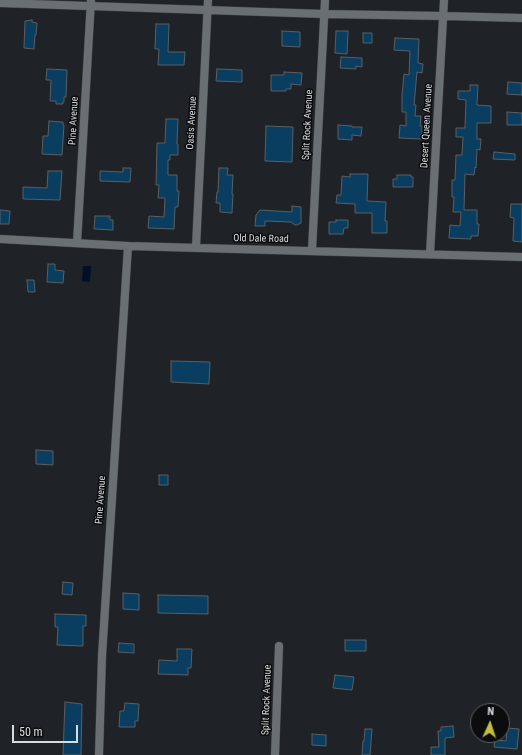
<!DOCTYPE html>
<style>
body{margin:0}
#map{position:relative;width:522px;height:755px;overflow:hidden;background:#1f2327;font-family:"Roboto Condensed",sans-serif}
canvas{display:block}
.north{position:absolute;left:470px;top:703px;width:40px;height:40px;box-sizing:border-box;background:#0b0c0e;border:1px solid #5d5f61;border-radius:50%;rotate:3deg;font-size:11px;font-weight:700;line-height:16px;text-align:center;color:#d8dbdd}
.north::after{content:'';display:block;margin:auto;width:14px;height:18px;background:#c3bd3e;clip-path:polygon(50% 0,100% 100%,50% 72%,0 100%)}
.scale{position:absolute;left:12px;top:725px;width:66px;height:18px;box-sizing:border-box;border:2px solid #d8dbdd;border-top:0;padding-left:5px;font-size:12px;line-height:14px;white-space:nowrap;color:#d8dbdd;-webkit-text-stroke:3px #0b0c0e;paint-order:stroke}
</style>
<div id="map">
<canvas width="522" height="755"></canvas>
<div class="north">N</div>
<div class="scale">50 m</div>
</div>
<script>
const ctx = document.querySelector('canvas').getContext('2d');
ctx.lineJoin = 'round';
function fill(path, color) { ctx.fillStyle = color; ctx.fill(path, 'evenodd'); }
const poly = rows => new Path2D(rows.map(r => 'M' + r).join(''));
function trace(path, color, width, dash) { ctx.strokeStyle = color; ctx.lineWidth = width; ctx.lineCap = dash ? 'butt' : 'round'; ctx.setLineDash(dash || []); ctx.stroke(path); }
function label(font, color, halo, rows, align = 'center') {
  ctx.font = font + ' "Roboto Condensed",sans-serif'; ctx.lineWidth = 3; ctx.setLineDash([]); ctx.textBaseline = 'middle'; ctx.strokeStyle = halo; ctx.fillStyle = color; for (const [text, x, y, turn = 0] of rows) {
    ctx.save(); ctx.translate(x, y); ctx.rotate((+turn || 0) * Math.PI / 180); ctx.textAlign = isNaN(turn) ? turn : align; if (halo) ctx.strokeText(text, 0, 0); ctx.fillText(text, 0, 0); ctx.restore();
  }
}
fill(poly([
 [83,266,91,266,90,282,82,281]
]), '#000f2a');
const building = poly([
 [32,20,32,22,37,23,36,35,35,35,34,49,24,48,25,21,32,20],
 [156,24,169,24,168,52,185,52,184,65,158,65,159,49,155,49,156,24],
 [282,31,300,32,300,47,282,46,282,31],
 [336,31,348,31,347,54,335,53,336,31],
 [363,33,372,33,372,43,363,43,363,33],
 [395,38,419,39,418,63,423,64,422,73,417,72,414,105,416,105,415,116,421,116,420,126,422,126,422,139,399,138,400,125,406,126,406,112,402,112,402,95,404,74,409,75,410,51,394,50,395,38],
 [341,57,362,58,362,67,356,66,356,69,340,68,341,57],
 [47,69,67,70,66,97,64,97,64,102,63,102,63,104,56,104,56,101,50,101,51,80,46,80,47,69],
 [217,69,242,70,242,82,216,81,217,69],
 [284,72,302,73,301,85,291,84,291,89,286,89,286,91,271,91,271,75,284,75,284,72],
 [508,82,522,83,522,95,507,94,508,82],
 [470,85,478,85,477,105,491,106,491,123,477,123,477,139,481,139,480,150,477,149,476,168,475,167,474,175,465,174,464,210,477,210,477,224,479,224,478,236,471,236,471,239,449,238,450,225,460,226,461,212,453,212,454,197,452,197,452,180,455,180,456,155,462,155,463,137,456,137,456,128,465,128,466,100,458,99,458,91,470,91,470,85],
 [507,112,522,113,522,125,507,125,507,112],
 [166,119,178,119,177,144,178,144,178,155,170,155,170,160,168,160,168,175,177,175,177,191,179,191,178,207,175,207,174,229,148,228,149,216,164,217,165,198,158,198,159,185,156,185,157,143,165,143,166,119],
 [49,121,61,122,63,122,63,125,64,125,62,155,42,154,43,136,48,136,49,121],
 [338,125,352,126,352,127,362,127,361,136,352,135,352,140,338,139,338,125],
 [266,126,293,127,292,162,265,161,266,126],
 [494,152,515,154,515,160,493,159,494,152],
 [123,168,131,168,130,182,100,181,100,171,123,172,123,168],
 [219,168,228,168,227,175,233,175,232,194,233,194,232,213,220,212,220,203,216,203,217,192,218,192,219,168],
 [48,171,62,171,60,200,23,199,23,187,47,188,48,171],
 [350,174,368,174,367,201,386,202,385,221,387,221,387,233,372,233,372,213,355,213,355,204,336,203,337,195,341,195,342,176,350,177,350,174],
 [397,175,411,175,411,177,413,177,413,187,393,187,393,179,397,179,397,175],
 [511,204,522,204,522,242,513,241,514,218,510,217,511,204],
 [292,206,301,207,301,223,297,225,295,225,291,222,265,221,265,226,255,226,256,215,260,210,292,212,292,206],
 [0,210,10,211,9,224,0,224,0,210],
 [95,216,110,216,110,220,113,220,113,230,94,229,95,216],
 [336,220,348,220,348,228,344,228,343,234,329,234,329,222,336,222,336,220],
 [48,264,55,264,55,270,64,271,63,283,47,282,48,264],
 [27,280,34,280,35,292,28,292,27,280],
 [171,361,210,362,209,384,171,382,171,361],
 [36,450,53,451,53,465,36,464,36,450],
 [159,475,168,475,168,485,159,485,159,475],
 [63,582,73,583,72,595,62,594,63,582],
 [123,593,139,594,139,610,123,609,123,593],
 [158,595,208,596,208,614,158,613,158,595],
 [55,614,86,615,86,626,83,626,83,646,57,645,58,627,55,627,55,614],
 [345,640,366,640,366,651,345,651,345,640],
 [119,643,134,644,134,653,118,652,119,643],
 [177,649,192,649,191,668,188,668,188,675,158,674,159,660,177,661,177,649],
 [335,675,354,677,352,690,333,688,335,675],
 [65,702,82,704,81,755,63,755,65,702],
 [125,703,139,704,138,721,135,721,135,727,119,727,120,711,124,711,125,703],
 [453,726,454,737,445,738,445,755,431,755,431,747,439,747,438,731,441,731,441,727,453,726],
 [507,728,519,729,517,749,494,747,495,740,506,741,507,728],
 [365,729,372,729,370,755,362,755,363,741,364,741,365,729],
 [312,734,326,735,326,746,312,745,312,734]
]);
fill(building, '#0a3e60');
trace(building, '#5a5f63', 1);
const minor = poly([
 [0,3,324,14,443,16,522,18],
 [0,239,128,246,522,257],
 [77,243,91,0],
 [196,247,208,0],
 [312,250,325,0],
 [430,254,444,0],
 [99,755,102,656,128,246],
 [275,755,279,646]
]);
trace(minor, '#3b3e40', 9);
trace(minor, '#6a6f73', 8);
label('10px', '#d8dbdd', '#0b0c0e', [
 ["Pine Avenue",74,121,-87],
 ["Oasis Avenue",192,123,-87],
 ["Split Rock Avenue",308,125,-87],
 ["Desert Queen Avenue",427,126,-87],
 ["Old Dale Road",261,239,1],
 ["Pine Avenue",101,500,-86],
 ["Split Rock Avenue",267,700,-88]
]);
</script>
